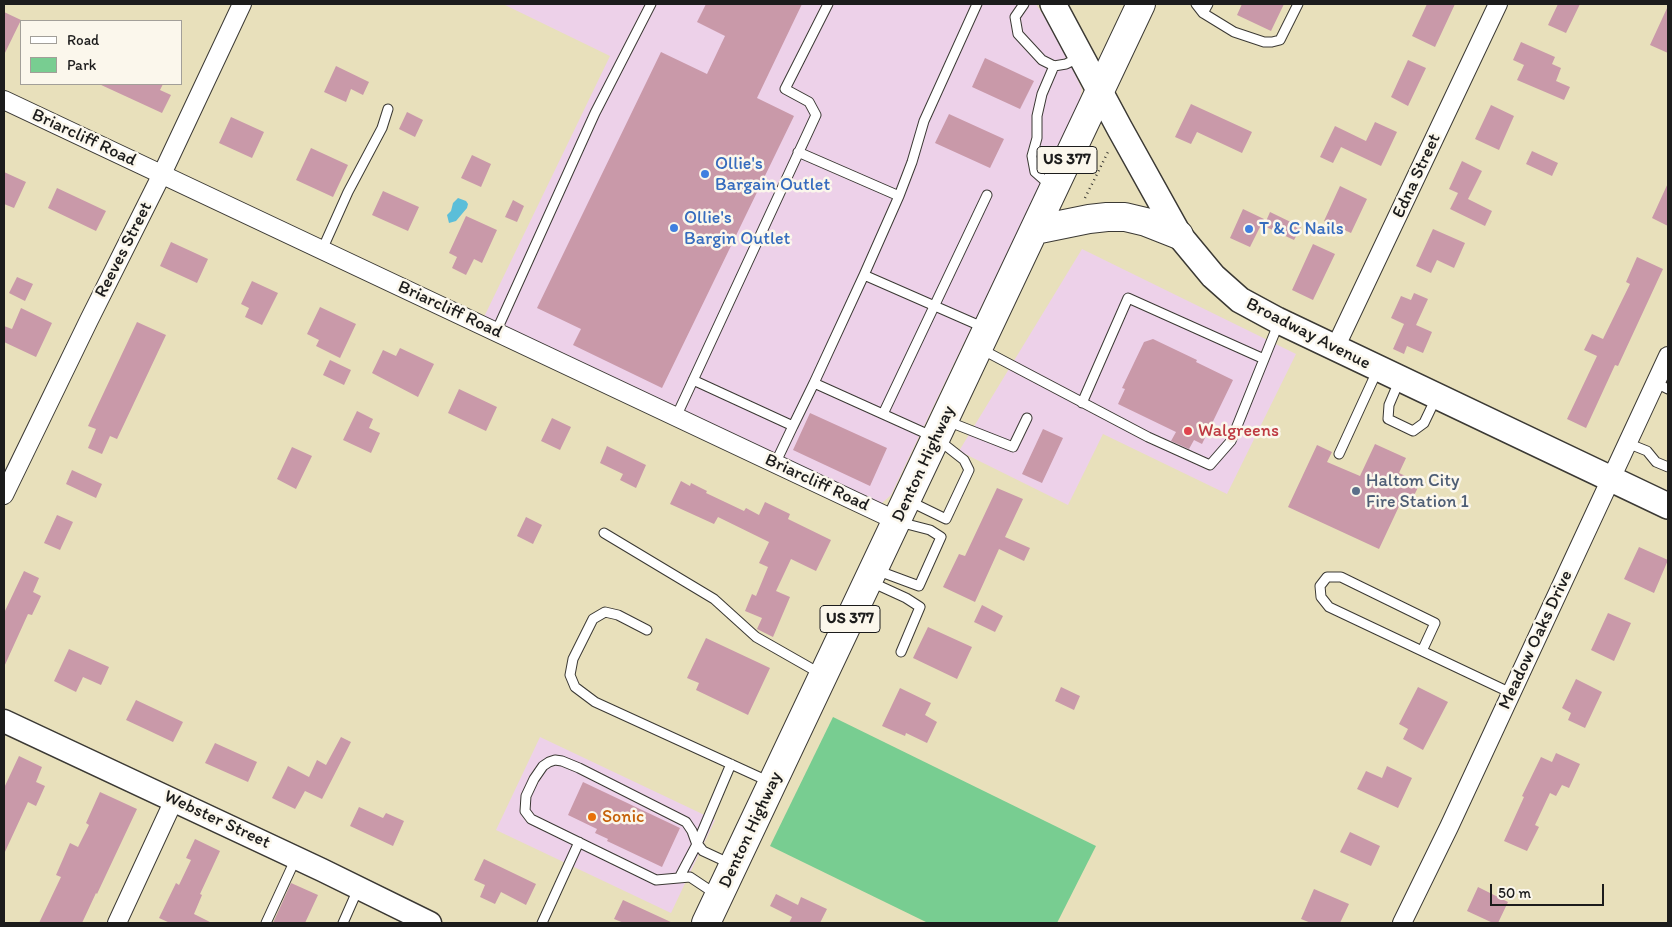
<!DOCTYPE html>
<style>
body{margin:0}
#map{position:relative;width:1672px;height:927px;overflow:hidden;background:#e8e0bb;font-family:Itim,sans-serif}
canvas{display:block}
.frame{position:absolute;inset:0;border:5px solid #1c1c1c;pointer-events:none}
.legend{position:absolute;left:20px;top:20px;width:162px;height:65px;box-sizing:border-box;background:#fbf7ec;border:1px solid #a29f99;margin:0;padding:6px 9px;list-style:none;font-size:15px;color:#1c1c1c}
.legend li{display:flex;align-items:center;gap:10px;height:25px}
.legend b{width:25px;border:1px solid #a29f99}
.scale{position:absolute;left:1490px;top:884px;width:114px;height:22px;box-sizing:border-box;border:2px solid #1c1c1c;border-top:0;padding-left:6px;font-size:15px;line-height:18px;white-space:nowrap;color:#1c1c1c;-webkit-text-stroke:4px #fbf7ec;paint-order:stroke}
</style>
<div id="map">
<canvas width="1672" height="927"></canvas>
<div class="frame"></div>
<ul class="legend">
<li><b style="height:6px;background:#fff"></b>Road</li>
<li><b style="height:14px;background:#78cd91"></b>Park</li>
</ul>
<div class="scale">50 m</div>
</div>
<script>
const ctx = document.querySelector('canvas').getContext('2d');
ctx.lineJoin = 'round';
function fill(path, color) { ctx.fillStyle = color; ctx.fill(path, 'evenodd'); }
const poly = rows => new Path2D(rows.map(r => 'M' + r).join(''));
function trace(path, color, width, dash) { ctx.strokeStyle = color; ctx.lineWidth = width; ctx.lineCap = dash ? 'butt' : 'round'; ctx.setLineDash(dash || []); ctx.stroke(path); }
function label(font, color, halo, rows, align = 'center') {
  ctx.font = font + ' Itim,sans-serif'; ctx.lineWidth = 5; ctx.setLineDash([]); ctx.textBaseline = 'middle'; ctx.strokeStyle = halo; ctx.fillStyle = color; for (const [text, x, y, turn = 0] of rows) {
    ctx.save(); ctx.translate(x, y); ctx.rotate((+turn || 0) * Math.PI / 180); ctx.textAlign = isNaN(turn) ? turn : align; if (halo) ctx.strokeText(text, 0, 0); ctx.fillText(text, 0, 0); ctx.restore();
  }
}
fill(poly([
 [503,4,1036,4,1058,38,1082,89,1079,103,891,495,882,503,873,502,484,317,610,56],
 [1082,249,1296,354,1227,494,1103,434,1068,505,959,451],
 [540,737,715,820,671,913,496,830]
]), '#edd1e9');
fill(poly([
 [833,717,1096,846,1057,923,928,923,770,846]
]), '#78cd91');
fill(poly([
 [458,198,466,201,468,204,467,208,456,221,449,223,447,215,451,211,453,203]
]), '#5bbed9');
fill(poly([
 [706,4,802,4,757,98,794,116,662,388,573,345,581,329,537,308,661,52,707,74,725,36,697,22],
 [1242,4,1284,4,1271,31,1237,15],
 [1427,4,1455,4,1435,47,1412,36],
 [1558,4,1580,4,1566,33,1548,25],
 [1668,6,1668,53,1650,45],
 [4,12,21,20,4,55],
 [1521,42,1555,57,1552,64,1561,68,1556,81,1570,87,1564,100,1517,80,1524,65,1513,60],
 [985,58,1034,81,1020,109,972,87],
 [1408,60,1426,68,1408,106,1391,97],
 [336,66,369,82,363,95,351,89,346,102,324,92],
 [99,84,163,84,160,90,171,95,162,113],
 [1191,104,1252,132,1242,153,1197,132,1191,144,1175,137],
 [1491,105,1514,116,1499,150,1475,139],
 [407,112,423,120,415,137,399,129],
 [949,114,1004,139,990,168,935,143],
 [231,117,264,132,252,158,219,143],
 [1375,122,1397,132,1381,166,1341,147,1333,163,1320,157,1335,126,1366,141],
 [311,148,348,165,333,197,296,180],
 [1532,151,1558,163,1552,176,1526,164],
 [472,155,491,164,481,187,461,178],
 [1462,161,1482,171,1468,199,1492,211,1485,226,1450,209,1458,193,1449,189],
 [4,172,26,182,14,208,4,204],
 [1668,183,1668,226,1652,218],
 [1340,186,1367,199,1351,233,1324,221],
 [57,188,106,211,96,231,48,208],
 [383,191,419,207,408,231,372,215],
 [513,200,524,206,517,222,505,217],
 [1243,209,1264,219,1250,247,1230,238],
 [1270,212,1301,227,1294,240,1264,226],
 [466,216,497,230,482,263,474,259,466,275,452,268,457,257,449,253],
 [1433,229,1465,243,1454,268,1437,260,1431,273,1416,266],
 [171,242,208,259,197,283,160,266],
 [1313,244,1335,254,1313,300,1292,290],
 [1637,257,1663,269,1618,366,1615,365,1586,428,1567,419,1597,356,1584,350,1592,334,1603,339,1630,284,1626,282],
 [17,277,33,284,25,301,9,293],
 [252,281,278,293,262,325,245,317,249,308,241,304],
 [1414,293,1428,299,1416,325,1432,332,1423,353,1407,346,1404,354,1393,349,1404,324,1391,318,1401,296,1411,300],
 [320,307,356,324,340,358,316,346,319,340,307,334],
 [21,308,52,323,36,357,4,342,4,326,12,329],
 [137,322,166,335,117,439,110,436,102,454,88,448,96,429,88,426],
 [1153,339,1197,360,1196,362,1233,380,1202,444,1194,440,1189,449,1171,441,1176,432,1118,404,1125,389,1122,388,1144,342],
 [400,348,434,364,418,397,372,373,383,350,396,356],
 [330,360,351,370,344,385,323,375],
 [459,389,497,407,486,431,448,413],
 [357,411,373,419,369,428,380,433,371,453,343,440],
 [810,413,887,448,870,486,793,450],
 [552,418,571,427,560,450,541,441],
 [1043,429,1063,438,1042,483,1022,474],
 [1375,444,1406,458,1399,473,1420,483,1410,504,1402,500,1379,549,1288,507,1317,445,1332,452,1327,462,1360,476],
 [607,446,646,465,636,488,620,480,623,474,600,463],
 [292,447,312,456,296,489,277,479],
 [72,470,102,484,96,498,66,484],
 [681,481,690,486,691,483,707,491,706,493,744,511,746,508,759,515,765,502,790,514,788,519,831,540,816,571,791,559,776,591,790,597,773,637,757,629,762,618,745,611,752,594,756,596,768,567,759,563,769,542,718,517,714,524,670,504],
 [997,488,1023,499,1005,537,1030,548,1024,561,999,549,975,602,943,587,959,554,965,556],
 [57,515,73,522,60,550,44,543],
 [526,517,542,525,533,544,517,536],
 [1639,547,1668,560,1654,593,1624,579],
 [24,571,39,578,33,592,41,596,32,615,28,614,4,667,4,613],
 [982,605,1003,616,995,632,974,622],
 [1608,613,1631,623,1614,661,1591,650],
 [928,627,972,647,957,679,913,658],
 [706,638,770,668,748,715,696,690,699,683,687,678],
 [69,649,109,667,101,685,83,677,76,692,54,681],
 [1576,679,1602,692,1585,728,1568,720,1571,713,1562,708],
 [1061,687,1080,696,1074,710,1055,701],
 [1418,687,1448,702,1423,750,1403,739,1408,729,1399,724],
 [900,688,931,703,925,715,937,722,927,743,906,733,905,736,882,726],
 [136,700,183,722,173,742,126,720],
 [341,737,351,742,322,799,305,791,295,809,272,798,288,766,309,777,317,760,326,765],
 [215,743,257,762,248,782,205,763],
 [1556,753,1580,764,1569,788,1562,785,1556,796,1550,793,1535,825,1539,827,1527,851,1504,841,1524,797,1522,796,1541,757,1552,762],
 [19,756,42,767,36,782,45,786,36,806,28,802,4,854,4,788],
 [1387,766,1412,778,1398,808,1357,789,1366,771,1382,778],
 [583,782,680,828,662,867,607,841,608,839,595,833,597,829,568,815],
 [100,792,137,809,97,894,96,893,82,923,39,923,61,877,56,875,70,843,78,847,89,825,86,823],
 [359,807,383,818,386,813,404,821,393,846,350,826],
 [1350,832,1380,846,1371,866,1340,852],
 [195,839,220,851,200,894,202,895,194,914,212,923,170,923,159,918,176,883,179,885,191,860,186,858],
 [484,859,536,884,526,905,501,892,495,904,480,897,485,885,474,880],
 [291,883,318,895,305,923,273,923],
 [1478,887,1508,902,1498,923,1493,923,1467,911],
 [1314,889,1349,904,1340,923,1311,923,1301,919],
 [776,894,798,905,801,897,827,909,820,923,789,923,792,917,770,906],
 [623,900,673,923,624,923,614,919]
]), '#c999a9');
const service = poly([
 [1024,4,1015,17,1018,34,1042,60,1054,66,1066,64,1080,57],
 [1196,4,1203,13,1234,32,1264,42,1272,42,1280,40,1298,4],
 [1203,13,1208,4],
 [798,152,899,196,864,275,814,383],
 [1052,187,1035,172,1032,156,1037,138,1037,116,1042,94,1054,66],
 [899,196,912,162,924,121,977,4],
 [322,250,348,192,382,128,388,109],
 [864,275,985,328],
 [496,332,595,113,651,4],
 [981,349,1148,437,1210,465,1231,441,1279,322],
 [1400,379,1389,405,1388,419,1413,431,1424,423,1436,398],
 [693,380,793,426,775,464],
 [1656,383,1668,389],
 [1082,403,1128,298,1264,359],
 [883,414,987,195],
 [676,417,816,115,809,102,785,89,828,4],
 [947,421,1013,447,1027,418],
 [793,426,814,383,936,438,964,460,969,470,946,519,909,501],
 [1627,443,1647,451,1656,462,1668,467],
 [1339,454,1378,369],
 [604,533,714,599,756,637,821,674],
 [876,570,919,586,941,537,930,530,899,522],
 [871,582,906,598,920,607,901,652],
 [647,630,618,615,605,612,593,619,573,659,570,675,575,687,595,702,770,782],
 [1422,651,1435,623,1341,577,1327,577,1320,586,1321,597,1329,607,1511,693],
 [679,878,697,844,731,764],
 [717,895,690,877,656,880,531,819,525,811,526,796,534,779,543,766,549,762,555,760,562,761,579,768,686,822,692,831,696,842,703,851,731,864],
 [266,923,296,858],
 [343,923,358,889],
 [542,923,579,842]
]);
const minor = poly([
 [4,100,897,521],
 [1335,348,1498,4],
 [4,495,89,320,162,174,242,4],
 [117,923,174,800],
 [1402,923,1449,827,1668,356]
]);
const tertiary = poly([
 [4,721,322,870,430,923]
]);
const secondary = poly([
 [1053,4,1120,129,1179,235,1213,276,1240,300,1277,320,1668,506]
]);
const primary = poly([
 [1035,230,1089,219,1107,217,1125,217,1146,222,1179,235],
 [706,923,1141,4]
]);
trace(service, '#3b3934', 11);
trace(minor, '#3b3934', 20);
trace(tertiary, '#3b3934', 25);
trace(secondary, '#3b3934', 28);
trace(primary, '#3b3934', 30);
trace(poly([
 [1085,198,1108,152]
]), '#3b3934', 2.5, [1, 4]);
trace(service, '#fff', 9);
trace(minor, '#fff', 18);
trace(tertiary, '#fff', 22);
trace(secondary, '#fff', 25);
trace(primary, '#fff', 28);
for (const [x, y, r, color] of [
 [705,174,5,"#3f7fe0"],
 [674,228,5,"#3f7fe0"],
 [1249,229,5,"#3f7fe0"],
 [1188,431,5,"#e0444e"],
 [1356,491,5,"#5c6f8a"],
 [592,817,5,"#e8710a"]
]) { const dot = new Path2D(); dot.arc(x, y, r, 0, 2 * Math.PI); ctx.fillStyle = color; ctx.fill(dot); trace(dot, '#fbf7ec', 2); }
for (const [x, y, w] of [
 [1067,160,60],
 [850,619,60]
]) { const box = new Path2D(); box.roundRect(x - w / 2, y - 13.5, w, 27, 4); ctx.fillStyle = '#fbf7ec'; ctx.fill(box); trace(box, '#1c1c1c', 1); }
label('bold 16px', '#1c1c1c', null, [
 ["US 377",1067,160],
 ["US 377",850,619]
]);
label('18px', '#1c1c1c', '#fbf7ec', [
 ["Briarcliff Road",84,138,25],
 ["Edna Street",1417,176,-65],
 ["Reeves Street",124,250,-63],
 ["Briarcliff Road",450,310,25],
 ["Broadway Avenue",1308,334,27],
 ["Denton Highway",924,464,-65],
 ["Briarcliff Road",817,483,25],
 ["Meadow Oaks Drive",1536,640,-65],
 ["Webster Street",217,820,25],
 ["Denton Highway",751,830,-65]
]);
label('18px', '#366cbe', '#fbf7ec', [
 ["Ollie's",715,164],
 ["Bargain Outlet",715,185],
 ["Ollie's",684,218],
 ["Bargin Outlet",684,239],
 ["T & C Nails",1259,229]
], 'left');
label('18px', '#be3a42', '#fbf7ec', [
 ["Walgreens",1198,431]
], 'left');
label('18px', '#4e5e75', '#fbf7ec', [
 ["Haltom City",1366,481],
 ["Fire Station 1",1366,502]
], 'left');
label('18px', '#c56008', '#fbf7ec', [
 ["Sonic",602,817]
], 'left');
</script>
